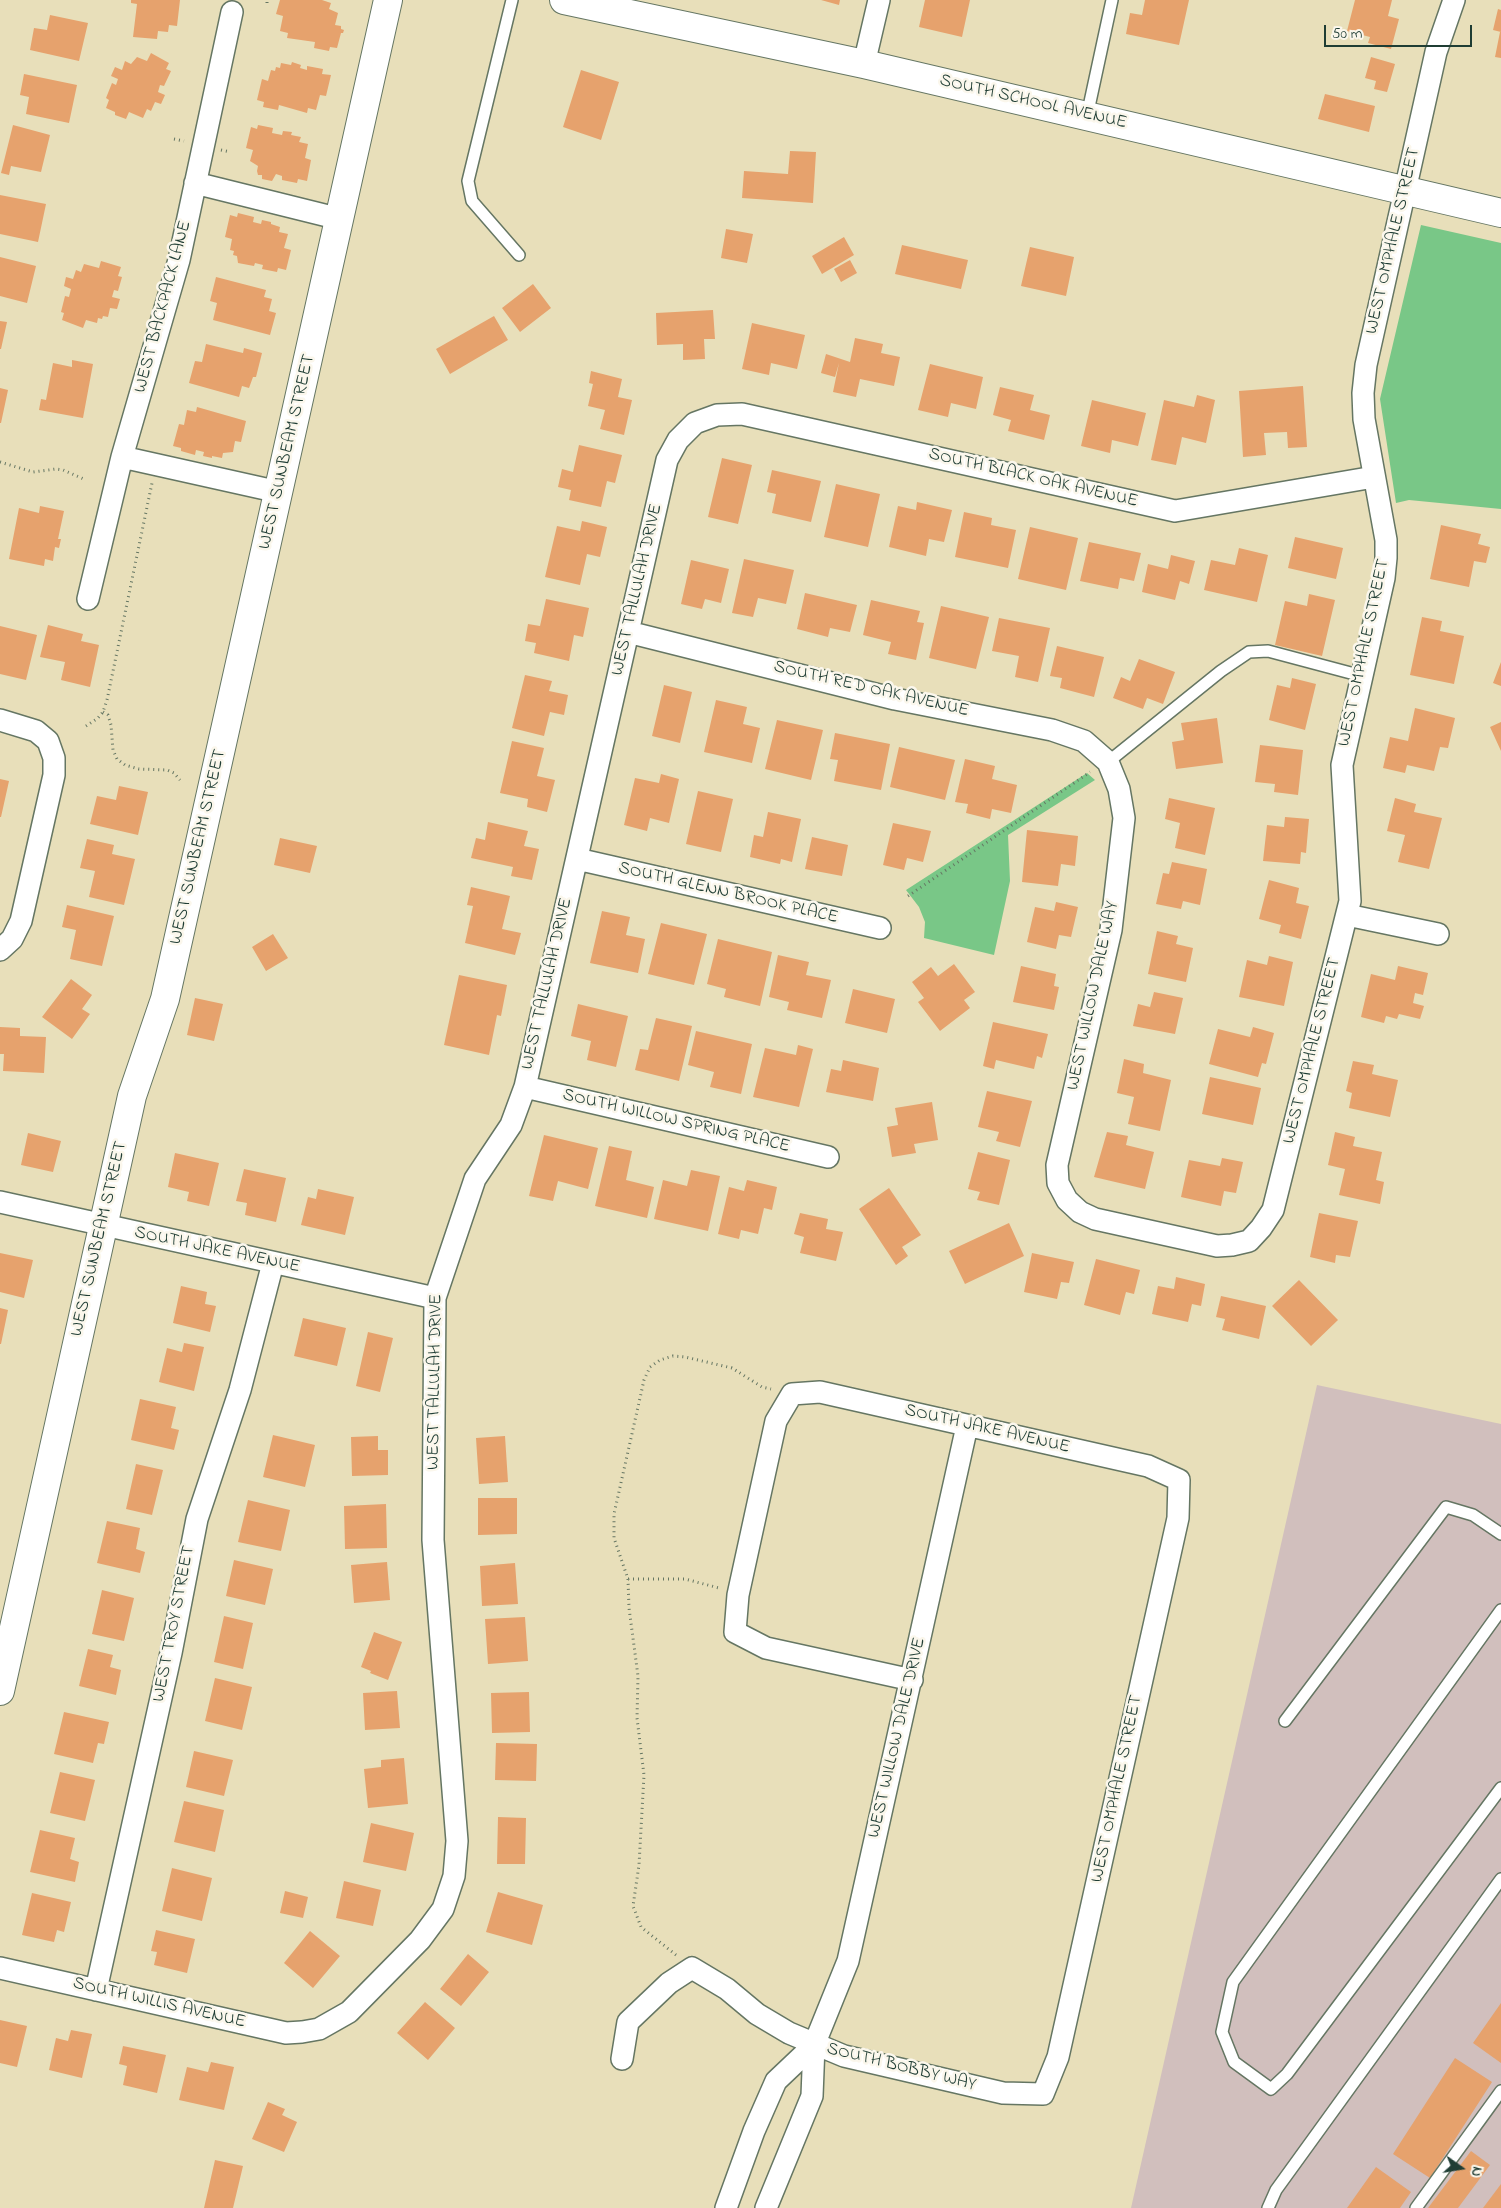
<!DOCTYPE html>
<style>
body{margin:0}
#map{position:relative;width:1501px;height:2208px;overflow:hidden;background:#e8dfba;font-family:"Indie Flower",sans-serif}
canvas{display:block}
.north{position:absolute;left:1436px;top:2143px;width:50px;height:50px;-webkit-text-stroke:4px #fbf7ec;paint-order:stroke;rotate:103deg;font-size:14px;font-weight:700;line-height:20px;text-align:center;color:#1f3d34}
.north::after{content:'';display:block;margin:auto;width:18px;height:22px;background:#1f3d34;clip-path:polygon(50% 0,100% 100%,50% 72%,0 100%)}
.scale{position:absolute;left:1324px;top:25px;width:148px;height:22px;box-sizing:border-box;border:2px solid #1f3d34;border-top:0;padding-left:6px;font-size:15px;line-height:18px;white-space:nowrap;color:#1f3d34;-webkit-text-stroke:4px #fbf7ec;paint-order:stroke}
</style>
<div id="map">
<canvas width="1501" height="2208"></canvas>
<div class="north">N</div>
<div class="scale">50 m</div>
</div>
<script>
const ctx = document.querySelector('canvas').getContext('2d');
ctx.lineJoin = 'round';
function fill(path, color) { ctx.fillStyle = color; ctx.fill(path, 'evenodd'); }
const poly = rows => new Path2D(rows.map(r => 'M' + r).join(''));
function trace(path, color, width, dash) { ctx.strokeStyle = color; ctx.lineWidth = width; ctx.lineCap = dash ? 'butt' : 'round'; ctx.setLineDash(dash || []); ctx.stroke(path); }
function label(font, color, halo, rows, align = 'center') {
  ctx.font = font + ' "Indie Flower",sans-serif'; ctx.lineWidth = 5; ctx.setLineDash([]); ctx.textBaseline = 'middle'; ctx.strokeStyle = halo; ctx.fillStyle = color; for (const [text, x, y, turn = 0] of rows) {
    ctx.save(); ctx.translate(x, y); ctx.rotate((+turn || 0) * Math.PI / 180); ctx.textAlign = isNaN(turn) ? turn : align; if (halo) ctx.strokeText(text, 0, 0); ctx.fillText(text, 0, 0); ctx.restore();
  }
}
fill(poly([
 [1317,1385,1501,1424,1501,2208,1131,2208]
]), '#d1bfbd');
fill(poly([
 [1421,225,1501,243,1501,509,1409,500,1396,503,1380,399],
 [1087,773,1095,780,1008,835,1010,881,994,955,924,938,925,922,919,907,906,890]
]), '#79c787');
fill(poly([
 [131,0,180,0,177,26,169,25,168,32,158,31,157,39,133,37,137,4,131,3],
 [280,0,322,0,331,3,329,9,338,13,335,25,341,26,341,29,344,30,343,33,341,33,337,48,330,47,329,51,314,48,315,42,287,38,288,33,280,31,283,16,276,14],
 [821,0,840,0,839,5],
 [925,0,970,0,962,37,919,27],
 [1145,0,1189,0,1179,45,1126,34,1130,13,1142,15],
 [1355,0,1392,0,1388,16,1399,19,1391,49,1368,43,1370,37,1347,31],
 [1498,9,1501,10,1501,32,1493,30],
 [50,15,88,23,79,61,30,50,34,28,47,30],
 [1500,32,1501,32,1501,58,1495,57],
 [151,53,169,63,166,69,171,71,164,86,160,85,158,92,165,95,161,104,155,102,151,111,147,109,143,118,129,112,126,119,115,115,115,112,106,108,109,100,106,98,112,83,116,85,118,79,111,76,115,67,122,70,125,61,131,64,137,57,147,61],
 [1371,57,1395,64,1387,92,1374,89,1376,81,1365,78],
 [292,62,301,65,300,68,307,70,307,66,323,69,322,74,331,75,326,96,320,95,316,110,308,108,307,113,279,105,278,110,263,107,264,102,257,100,262,79,268,81,271,70,275,71,276,67,280,68,281,63,291,65],
 [581,70,619,82,601,140,563,127],
 [24,74,77,85,69,123,26,114,29,97,20,95],
 [1325,94,1375,106,1369,132,1318,119],
 [13,125,50,135,41,172,11,166,9,175,1,173],
 [258,125,273,128,272,133,282,135,283,131,292,132,291,135,301,137,299,142,308,144,305,158,311,160,307,181,298,179,297,183,282,180,282,176,276,174,272,181,262,179,262,175,258,175,257,171,258,166,250,161,253,150,246,148,251,127,257,129],
 [790,151,816,152,813,203,742,198,744,171,788,174],
 [0,195,46,204,38,242,0,234],
 [238,213,254,217,253,222,261,224,262,220,271,222,271,224,280,227,279,232,288,234,284,248,291,250,286,270,278,268,277,272,262,269,263,265,255,263,254,266,238,263,237,256,233,255,234,251,230,250,232,239,225,237,230,215,237,217],
 [726,229,753,234,747,263,721,258],
 [844,237,854,255,822,274,812,256],
 [902,245,968,260,961,289,895,274],
 [1030,247,1074,257,1066,296,1021,286],
 [0,257,36,266,27,303,0,296],
 [850,260,857,273,841,282,834,269],
 [101,261,121,267,118,276,122,277,118,291,114,290,112,297,120,299,117,309,110,308,108,317,103,316,102,319,98,318,97,323,86,320,83,328,62,320,64,313,61,312,65,296,69,297,71,289,64,286,66,277,73,279,76,270,81,272,84,264,99,268],
 [216,277,266,290,264,297,272,299,269,311,276,313,270,335,213,320,217,303,210,301],
 [533,284,551,308,520,332,502,308],
 [713,310,715,339,704,339,705,359,683,360,683,344,657,345,656,313],
 [494,316,508,340,450,374,436,349],
 [0,321,7,322,1,349,0,349],
 [752,323,805,335,797,369,771,363,769,375,742,369],
 [855,338,883,344,881,353,900,357,894,386,860,379,856,397,833,392,839,363,835,377,821,373,826,354,850,362],
 [206,344,243,353,244,348,262,353,256,377,253,377,249,388,242,386,239,397,189,383,195,361,202,362],
 [72,360,93,364,83,418,39,410,41,399,46,400,53,363,72,367],
 [930,364,983,377,976,409,951,403,948,417,918,410],
 [591,371,622,379,618,397,632,400,624,435,600,429,605,410,588,406,593,384,589,383],
 [1303,386,1307,447,1288,448,1287,432,1264,433,1266,455,1243,457,1239,391],
 [1000,387,1034,395,1030,410,1050,415,1044,440,1008,431,1011,420,993,415],
 [0,388,8,390,1,423,0,423],
 [1197,395,1215,400,1206,443,1182,437,1176,465,1151,460,1164,400,1194,407],
 [1092,400,1146,413,1138,446,1112,440,1110,453,1081,446],
 [197,407,246,421,241,442,235,441,233,452,223,453,222,458,212,456,212,458,203,456,204,452,196,450,195,455,181,451,181,448,173,446,179,424,184,425,187,410,196,412],
 [579,445,622,455,615,483,607,481,601,507,569,500,571,490,558,487,562,469,573,472],
 [722,458,752,465,738,524,708,517],
 [772,470,821,481,811,522,772,513,776,494,767,492],
 [836,484,880,494,868,547,824,537],
 [917,502,952,510,944,542,929,539,926,556,889,547,898,506,916,510],
 [40,506,64,511,58,539,61,539,59,548,55,547,53,561,45,559,44,566,9,559,19,508,39,513],
 [964,512,992,518,991,525,1016,530,1008,568,955,557],
 [582,521,607,527,600,557,587,554,580,585,545,577,557,526,580,531],
 [1441,525,1481,534,1478,544,1490,547,1486,563,1474,561,1469,587,1430,579],
 [1030,527,1078,538,1066,590,1018,579],
 [1295,537,1343,548,1336,579,1288,568],
 [1089,542,1141,553,1134,581,1120,578,1118,589,1080,581],
 [1239,548,1268,555,1257,602,1204,590,1211,560,1235,565],
 [1171,555,1195,561,1189,584,1180,581,1175,600,1142,592,1148,564,1168,569],
 [744,559,794,570,786,604,758,598,753,617,732,613],
 [691,560,729,569,721,603,705,599,702,609,681,604],
 [805,593,857,605,850,632,830,628,828,637,797,629],
 [1309,594,1335,600,1322,656,1275,645,1285,601,1307,606],
 [546,599,589,608,583,637,574,635,569,661,534,653,536,643,525,641,528,624,540,626],
 [871,600,920,611,917,622,924,623,916,660,888,654,891,642,863,635],
 [941,606,989,617,976,669,929,658],
 [1422,617,1442,621,1440,631,1464,636,1454,684,1410,675],
 [999,618,1050,628,1038,682,1015,677,1019,656,992,651],
 [48,625,83,634,81,641,99,645,90,687,61,680,65,662,40,657],
 [0,626,37,635,26,680,0,674],
 [1057,646,1104,657,1094,697,1060,688,1062,678,1050,676],
 [1139,659,1175,672,1163,704,1147,698,1143,709,1113,698,1121,677,1130,681],
 [1501,662,1501,686,1493,683],
 [525,675,552,681,549,691,568,695,564,715,550,712,544,736,512,728],
 [1292,678,1316,684,1305,730,1269,720,1277,685,1290,688],
 [664,685,692,692,680,743,652,736],
 [716,700,747,707,743,724,760,728,752,763,704,752],
 [1415,708,1455,718,1448,748,1440,747,1434,771,1407,765,1405,773,1383,768,1390,737,1408,741],
 [1217,718,1223,763,1176,769,1172,742,1184,740,1181,723],
 [777,720,823,730,811,780,765,769],
 [1501,722,1501,751,1490,727],
 [835,733,890,744,881,790,834,781,838,760,830,759],
 [512,741,544,748,537,776,555,780,547,812,527,807,528,799,500,793],
 [1260,745,1303,750,1298,795,1274,792,1275,784,1255,782],
 [899,747,955,760,945,800,890,787],
 [965,759,995,766,992,779,1017,785,1011,813,992,809,990,819,966,813,968,804,955,802],
 [661,774,679,779,669,823,650,818,647,831,624,825,635,778,659,783],
 [0,779,9,781,1,817,0,817],
 [119,786,148,792,138,835,90,824,97,796,116,800],
 [698,791,733,799,721,852,686,844],
 [1169,798,1215,808,1205,855,1175,848,1180,823,1165,819],
 [1395,798,1416,804,1414,812,1442,818,1429,869,1398,862,1405,835,1387,831],
 [768,812,801,819,792,862,781,859,780,864,750,857,754,835,763,837],
 [1285,817,1309,819,1306,853,1301,852,1300,864,1263,861,1267,825,1284,827],
 [488,822,528,831,524,846,539,849,532,880,511,876,513,867,471,858,476,838,485,840],
 [893,823,931,831,923,862,907,858,904,870,883,865],
 [1027,830,1078,836,1075,866,1061,864,1058,886,1022,882],
 [812,837,848,845,842,876,805,869],
 [280,838,317,846,310,873,274,865],
 [87,839,114,845,112,854,135,859,124,905,89,897,95,871,80,868],
 [1172,862,1207,869,1200,905,1183,901,1181,909,1156,904,1163,873,1169,874],
 [1269,880,1299,888,1296,903,1309,906,1301,939,1279,933,1281,925,1259,919],
 [471,887,510,896,502,929,521,933,515,955,465,943,473,906,467,905],
 [1056,902,1078,907,1071,937,1059,935,1056,949,1027,942,1035,907,1054,911],
 [67,905,114,916,102,966,70,959,76,930,62,927],
 [602,911,630,917,626,935,645,939,638,973,590,963],
 [661,923,707,934,694,985,648,974],
 [1157,931,1178,936,1176,944,1193,948,1186,982,1148,974],
 [273,934,288,958,266,971,252,947],
 [718,939,772,952,760,1006,724,997,726,989,707,984],
 [778,955,809,962,806,975,831,980,822,1018,787,1010,789,1002,769,997],
 [1269,956,1293,962,1284,1006,1239,997,1247,960,1267,965],
 [954,964,975,992,964,1000,970,1008,940,1031,918,1002,924,998,912,982,931,967,938,976],
 [1021,966,1056,974,1054,986,1059,987,1054,1010,1013,1002],
 [1398,966,1428,973,1423,995,1415,993,1413,1003,1424,1006,1420,1019,1399,1014,1397,1019,1386,1016,1384,1023,1361,1017,1371,974,1395,980],
 [459,975,507,985,501,1016,497,1015,489,1055,444,1045],
 [71,979,92,995,82,1009,90,1014,72,1039,42,1017],
 [853,989,895,999,887,1033,845,1023],
 [1154,992,1183,998,1175,1034,1133,1026,1138,1004,1150,1007],
 [195,998,223,1004,214,1041,187,1035],
 [578,1004,628,1016,616,1067,587,1060,591,1041,571,1036],
 [656,1018,692,1026,679,1081,635,1070,640,1049,648,1050],
 [993,1022,1048,1034,1042,1058,1037,1056,1034,1069,996,1060,994,1069,983,1066],
 [0,1027,20,1028,20,1036,46,1037,44,1073,3,1071,4,1054,0,1054],
 [1253,1027,1274,1033,1266,1064,1262,1063,1258,1077,1209,1064,1218,1029,1250,1037],
 [696,1031,752,1044,741,1094,710,1087,714,1072,688,1065],
 [798,1045,813,1049,799,1107,753,1097,765,1048,796,1055],
 [1124,1059,1144,1064,1143,1073,1171,1080,1160,1131,1128,1124,1134,1097,1117,1093],
 [843,1060,879,1068,873,1101,826,1092,831,1069,841,1071],
 [1353,1061,1374,1065,1372,1074,1398,1080,1390,1117,1349,1108,1352,1093,1346,1091],
 [1210,1077,1261,1088,1253,1125,1202,1114],
 [987,1091,1032,1101,1020,1147,996,1141,999,1132,978,1127],
 [932,1102,938,1140,914,1144,916,1153,892,1157,887,1127,898,1125,895,1108],
 [1107,1132,1128,1136,1126,1145,1154,1152,1145,1189,1094,1177],
 [1335,1132,1355,1137,1353,1146,1382,1152,1376,1180,1384,1182,1380,1204,1339,1195,1345,1169,1328,1165],
 [28,1133,61,1141,53,1172,21,1165],
 [544,1135,598,1148,588,1189,558,1181,553,1201,529,1196],
 [609,1146,632,1151,626,1180,654,1187,647,1218,595,1206],
 [978,1152,1010,1160,999,1205,977,1200,980,1192,968,1189],
 [175,1153,219,1163,209,1206,187,1201,189,1192,168,1187],
 [1222,1158,1243,1162,1236,1193,1224,1191,1221,1206,1181,1197,1189,1160,1220,1166],
 [244,1169,286,1178,276,1222,245,1215,247,1203,236,1201],
 [691,1170,720,1176,708,1231,654,1219,663,1180,687,1186],
 [747,1180,777,1187,772,1210,764,1208,758,1234,741,1230,739,1239,718,1234,729,1187,744,1191],
 [889,1188,921,1235,902,1247,908,1256,896,1265,859,1209],
 [318,1189,354,1197,345,1235,301,1225,308,1197,316,1199],
 [800,1213,828,1219,826,1229,843,1232,836,1261,800,1253,804,1237,794,1234],
 [1319,1213,1358,1221,1350,1257,1336,1255,1335,1263,1310,1257],
 [1009,1223,1024,1256,965,1284,949,1251],
 [0,1253,33,1260,24,1298,0,1292],
 [1032,1253,1074,1262,1069,1283,1061,1282,1057,1299,1024,1292],
 [1096,1259,1140,1270,1134,1294,1126,1292,1120,1315,1084,1305],
 [1176,1277,1205,1284,1201,1306,1192,1304,1188,1322,1152,1314,1158,1286,1174,1289],
 [1299,1280,1338,1320,1311,1346,1272,1306],
 [181,1286,207,1292,205,1304,216,1306,210,1332,173,1323],
 [1221,1296,1266,1306,1259,1339,1222,1330,1225,1319,1216,1317],
 [0,1308,8,1310,1,1344,0,1344],
 [303,1318,346,1328,337,1366,294,1356],
 [368,1332,393,1338,380,1392,356,1386],
 [184,1343,204,1347,194,1391,159,1382,167,1348,182,1352],
 [140,1399,176,1407,171,1428,179,1430,174,1450,131,1440],
 [273,1435,315,1445,305,1487,263,1477],
 [378,1436,378,1450,388,1450,388,1475,352,1476,351,1437],
 [505,1436,508,1482,479,1484,476,1438],
 [136,1464,163,1470,152,1515,126,1509],
 [478,1498,517,1498,517,1534,478,1535],
 [248,1500,290,1510,281,1551,238,1542],
 [386,1504,387,1548,345,1549,344,1506],
 [107,1521,140,1528,136,1549,145,1552,140,1573,97,1563],
 [234,1560,273,1569,265,1605,226,1596],
 [387,1562,390,1600,354,1603,351,1565],
 [515,1563,518,1604,482,1606,480,1566],
 [102,1590,134,1598,124,1641,92,1634],
 [224,1616,253,1623,243,1669,214,1662],
 [525,1617,528,1661,488,1664,485,1619],
 [374,1632,402,1642,388,1680,370,1673,371,1671,361,1667],
 [88,1649,113,1655,110,1667,121,1670,116,1695,79,1686],
 [215,1678,252,1687,242,1730,205,1721],
 [397,1691,400,1728,365,1730,363,1693],
 [529,1692,530,1732,492,1733,491,1693],
 [64,1712,109,1722,104,1744,98,1743,93,1763,54,1754],
 [496,1743,537,1744,536,1781,495,1780],
 [194,1751,233,1760,224,1796,186,1787],
 [404,1758,408,1804,368,1808,364,1769,381,1767,381,1760],
 [60,1772,95,1780,85,1821,50,1813],
 [184,1801,224,1810,215,1852,174,1842],
 [498,1817,526,1818,525,1864,497,1864],
 [371,1823,414,1833,406,1871,363,1862],
 [40,1830,75,1838,70,1859,79,1862,75,1882,30,1872],
 [172,1868,212,1878,202,1921,162,1911],
 [344,1881,381,1890,373,1926,336,1918],
 [285,1891,308,1897,303,1918,280,1913],
 [498,1892,543,1905,532,1945,486,1932],
 [32,1893,71,1902,64,1932,57,1930,54,1942,22,1935],
 [156,1930,195,1939,187,1973,154,1965,157,1952,151,1951],
 [310,1931,340,1956,313,1988,284,1963],
 [468,1954,489,1972,461,2006,440,1989],
 [425,2002,455,2028,428,2060,397,2033],
 [1501,2003,1501,2063,1473,2043],
 [0,2020,27,2026,17,2067,0,2063],
 [71,2030,92,2034,82,2078,49,2070,56,2038,68,2041],
 [123,2046,166,2055,157,2093,123,2085,127,2066,119,2064],
 [1455,2058,1492,2082,1430,2178,1393,2154],
 [211,2062,234,2067,224,2110,179,2100,187,2067,208,2072],
 [268,2102,285,2109,282,2115,297,2122,284,2152,252,2139],
 [1471,2151,1490,2165,1458,2208,1428,2208],
 [215,2160,243,2166,233,2208,204,2208],
 [1376,2167,1411,2192,1400,2208,1347,2208],
 [1501,2184,1501,2208,1483,2208]
]), '#e6a26d');
const lane = poly([
 [512,0,468,181,472,201,519,255],
 [1087,116,1112,0],
 [1108,762,1221,671,1249,652,1268,651,1362,676],
 [1501,1610,1233,1982,1222,2032,1234,2062,1271,2089,1287,2074,1501,1788],
 [1285,1721,1446,1507,1473,1515,1501,1534],
 [1268,2208,1276,2190,1501,1879],
 [1416,2208,1501,2091]
]);
const street = poly([
 [864,64,879,0],
 [195,183,340,219],
 [122,457,279,492],
 [88,599,122,457,179,260,232,12],
 [628,632,895,699,1052,730,1084,741,1108,762,1119,789,1124,818,1111,930,1057,1165,1058,1183,1067,1200,1080,1212,1095,1219,1217,1246,1232,1245,1249,1241,1261,1228,1273,1210,1350,901,1342,765,1384,578,1386,558,1386,540,1364,419,1363,393,1366,365,1436,52,1454,0],
 [0,720,36,731,48,741,54,758,54,775,21,921,12,939,0,950],
 [577,859,880,928],
 [1347,915,1438,934],
 [525,1087,828,1157],
 [0,1202,435,1298],
 [0,1968,286,2033,302,2032,319,2029,349,2012,420,1940,443,1909,454,1876,457,1841,433,1540,435,1298,475,1179,511,1125,525,1087,667,460,678,440,695,423,717,415,742,414,1175,511,1374,477],
 [96,1990,171,1653,197,1519,240,1390,273,1263],
 [622,2059,628,2022,669,1983,692,1968,727,1989,757,2014,789,2033,844,2056,1003,2093,1043,2094,1058,2057,1178,1518,1179,1480,1148,1466,820,1392,792,1394,776,1421,738,1595,735,1632,766,1648,912,1680],
 [726,2208,754,2131,776,2081,814,2045],
 [766,2208,812,2096,814,2045,848,1961,967,1426]
]);
const secondary = poly([
 [564,0,864,64,1501,213],
 [0,1691,132,1096,165,999,388,0]
]);
trace(lane, '#657663', 14);
trace(street, '#657663', 24);
trace(secondary, '#657663', 30);
trace(poly([
 [267,3,267,0],
 [174,139,184,141],
 [221,150,230,152],
 [0,462,33,472,56,469,63,470,86,480],
 [103,712,108,715,111,725,113,750,117,759,125,765,139,769,167,770,174,773,180,780],
 [86,726,98,718,103,712,107,700,152,483],
 [908,896,1090,772],
 [628,1579,685,1579,719,1588],
 [676,1955,641,1927,633,1906,639,1865,644,1775,637,1718,638,1676,629,1608,628,1579,614,1538,614,1514,644,1380,650,1367,660,1360,673,1356,685,1357,732,1368,762,1387,771,1389]
]), '#657663', 3, [1, 4]);
trace(lane, '#fff', 11);
trace(street, '#fff', 21);
trace(secondary, '#fff', 28);
label('18px', '#1f3d34', '#fbf7ec', [
 ["SOUTH SCHOOL AVENUE",1033,103,13],
 ["WEST OMPHALE STREET",1394,241,-77],
 ["WEST BACKPACK LANE",164,307,-75],
 ["WEST SUNBEAM STREET",288,452,-77],
 ["SOUTH BLACK OAK AVENUE",1033,479,13],
 ["WEST TALLULAH DRIVE",638,590,-77],
 ["WEST OMPHALE STREET",1365,653,-78],
 ["SOUTH RED OAK AVENUE",871,690,13],
 ["WEST SUNBEAM STREET",199,847,-77],
 ["SOUTH GLENN BROOK PLACE",728,894,13],
 ["WEST TALLULAH DRIVE",548,984,-77],
 ["WEST WILLOW DALE WAY",1094,996,-78],
 ["WEST OMPHALE STREET",1313,1051,-76],
 ["SOUTH WILLOW SPRING PLACE",676,1122,13],
 ["WEST SUNBEAM STREET",100,1239,-77],
 ["SOUTH JAKE AVENUE",217,1251,12],
 ["WEST TALLULAH DRIVE",436,1382,-89],
 ["SOUTH JAKE AVENUE",987,1430,13],
 ["WEST TROY STREET",175,1624,-79],
 ["WEST WILLOW DALE DRIVE",898,1738,-77],
 ["WEST OMPHALE STREET",1118,1789,-78],
 ["SOUTH WILLIS AVENUE",159,2004,13],
 ["SOUTH BOBBY WAY",901,2068,14]
]);
</script>
